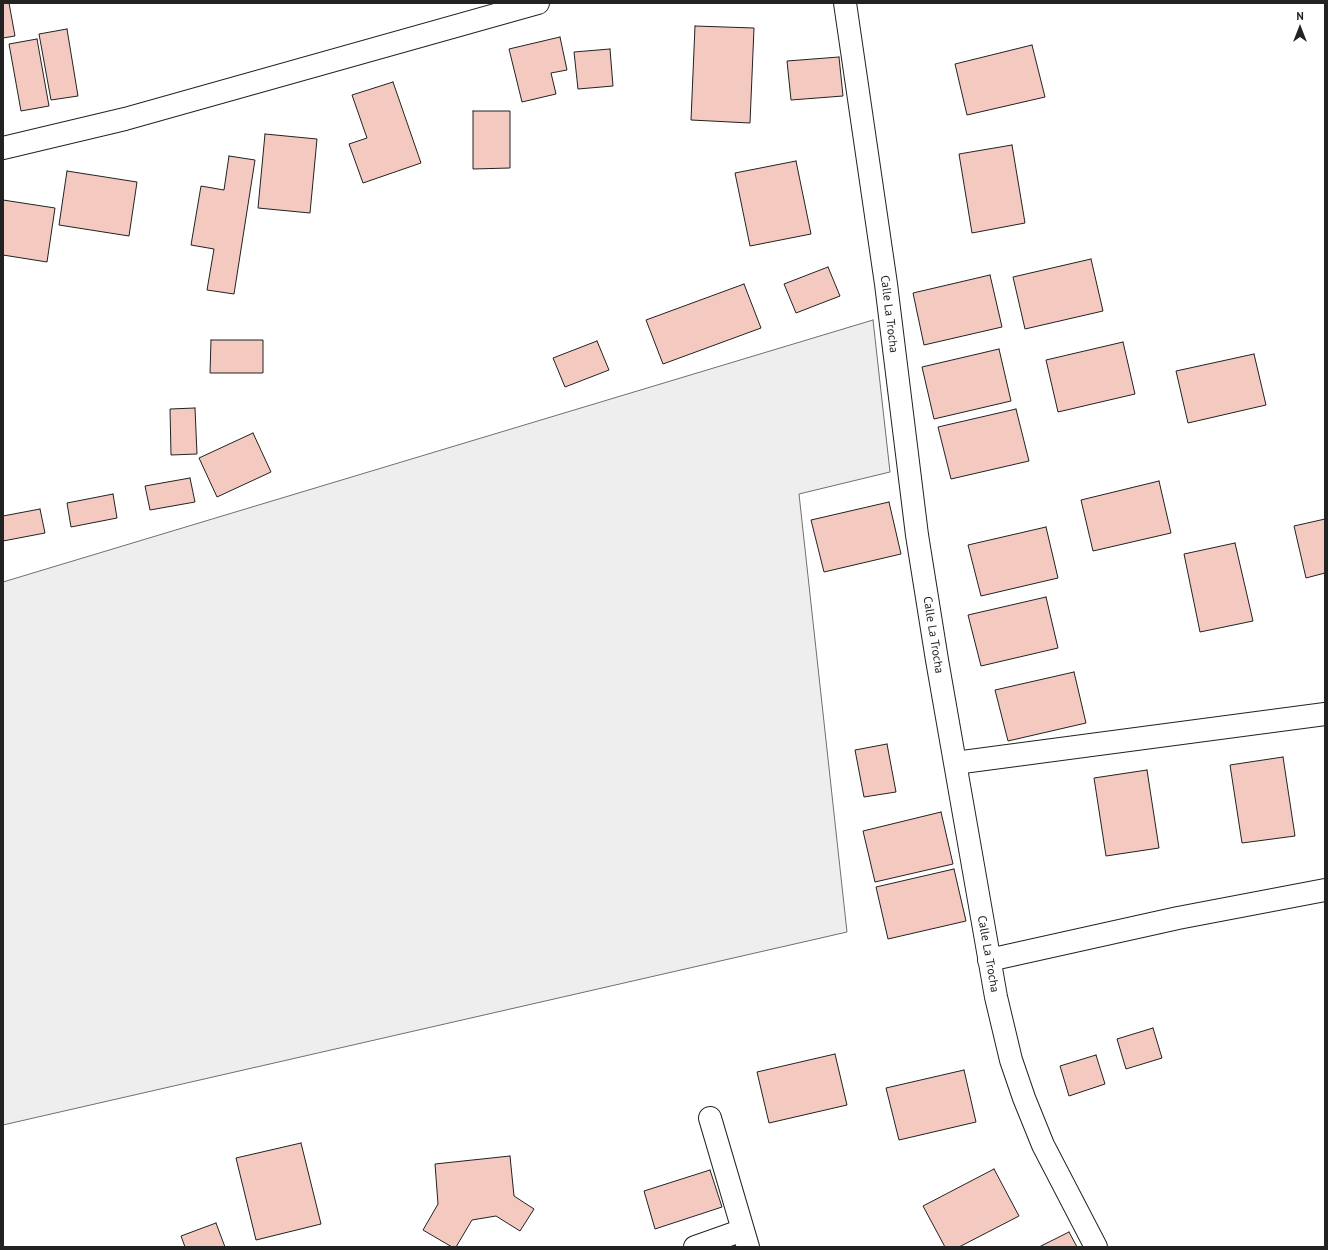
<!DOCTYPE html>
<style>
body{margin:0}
#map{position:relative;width:1328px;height:1250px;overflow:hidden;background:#fff;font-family:"PT Sans",sans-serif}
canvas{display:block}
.frame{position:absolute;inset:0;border:4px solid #222;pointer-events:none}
.north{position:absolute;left:1280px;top:8px;width:40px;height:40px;-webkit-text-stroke:3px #fff;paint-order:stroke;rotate:0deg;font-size:11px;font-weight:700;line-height:16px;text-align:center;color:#222}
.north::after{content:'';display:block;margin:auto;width:14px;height:18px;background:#222;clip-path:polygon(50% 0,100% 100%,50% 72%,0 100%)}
</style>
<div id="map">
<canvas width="1328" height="1250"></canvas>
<div class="frame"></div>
<div class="north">N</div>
</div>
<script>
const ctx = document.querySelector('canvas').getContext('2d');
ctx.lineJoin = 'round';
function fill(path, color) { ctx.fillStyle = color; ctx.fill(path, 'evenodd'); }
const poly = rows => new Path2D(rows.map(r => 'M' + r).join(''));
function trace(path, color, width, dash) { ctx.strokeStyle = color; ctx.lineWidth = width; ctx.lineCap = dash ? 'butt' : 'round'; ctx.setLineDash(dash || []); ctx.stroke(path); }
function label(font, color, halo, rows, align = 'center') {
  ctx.font = font + ' "PT Sans",sans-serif'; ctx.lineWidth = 3; ctx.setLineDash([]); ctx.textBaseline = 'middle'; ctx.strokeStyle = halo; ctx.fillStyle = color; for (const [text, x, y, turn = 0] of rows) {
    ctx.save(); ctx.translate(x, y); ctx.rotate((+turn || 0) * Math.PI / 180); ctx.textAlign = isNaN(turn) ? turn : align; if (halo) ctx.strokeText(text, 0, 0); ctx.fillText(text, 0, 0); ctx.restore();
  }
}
const green = poly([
 [873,320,890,472,799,494,847,932,3,1125,3,582,873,320]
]);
fill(green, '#eee');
trace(green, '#6f6f6f', 1);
const building = poly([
 [3,3,9,3,15,36,3,38,3,3],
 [695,26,754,28,750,123,691,120,695,26],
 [67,29,78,96,51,100,39,34,67,29],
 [560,37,567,70,551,73,556,94,522,102,509,49,560,37],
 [37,39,49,106,21,111,9,44,37,39],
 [1032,45,1045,97,967,115,955,64,1032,45],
 [610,49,613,86,578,89,574,52,610,49],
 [839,57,843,96,791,100,787,61,839,57],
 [393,82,421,163,363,183,349,144,367,138,352,95,393,82],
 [473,111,510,111,510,168,473,169,473,111],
 [265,134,317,139,310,213,258,208,265,134],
 [1012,145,1025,223,972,233,959,154,1012,145],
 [229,156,255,160,234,294,207,290,214,249,191,245,201,186,224,190,229,156],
 [796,161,811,234,750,246,735,173,796,161],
 [67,171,137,182,129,236,59,225,67,171],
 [3,200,55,208,47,262,3,255,3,200],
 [1091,259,1103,311,1025,329,1013,277,1091,259],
 [828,267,840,296,796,313,784,284,828,267],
 [990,275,1002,327,924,345,913,293,990,275],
 [744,284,761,328,663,364,646,320,744,284],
 [211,340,263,340,263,373,210,373,211,340],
 [597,341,609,370,565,387,553,358,597,341],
 [1123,342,1135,394,1058,412,1046,360,1123,342],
 [999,349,1011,401,934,419,922,367,999,349],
 [1254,354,1266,405,1188,423,1176,371,1254,354],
 [195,408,197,454,171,455,170,409,195,408],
 [1016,409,1029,461,951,479,938,427,1016,409],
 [253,433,271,472,217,497,199,458,253,433],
 [190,478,195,502,150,510,145,486,190,478],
 [1159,481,1171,533,1093,551,1081,500,1159,481],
 [113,494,117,518,71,527,67,503,113,494],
 [889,502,901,554,824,572,811,520,889,502],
 [40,509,45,533,3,541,3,516,40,509],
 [1325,519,1325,573,1306,578,1294,526,1325,519],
 [1046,527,1058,578,981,596,968,545,1046,527],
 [1235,543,1253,621,1200,632,1184,554,1235,543],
 [1046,597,1058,648,981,666,968,615,1046,597],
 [1074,672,1086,723,1008,741,995,690,1074,672],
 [887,744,896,792,864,797,855,750,887,744],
 [1283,757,1295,836,1242,843,1230,765,1283,757],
 [1147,770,1159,848,1106,856,1094,778,1147,770],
 [941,812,953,864,875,882,863,831,941,812],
 [954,869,966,921,888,939,876,887,954,869],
 [1153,1028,1162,1058,1126,1069,1117,1039,1153,1028],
 [835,1054,847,1105,769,1123,757,1072,835,1054],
 [1096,1055,1105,1084,1069,1096,1060,1066,1096,1055],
 [964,1070,976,1122,899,1140,886,1088,964,1070],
 [301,1143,321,1224,256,1240,236,1158,301,1143],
 [510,1156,514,1196,534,1209,520,1231,496,1216,472,1220,456,1247,452,1247,423,1230,438,1204,435,1164,510,1156],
 [994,1169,1019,1216,959,1247,945,1247,923,1206,994,1169],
 [710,1170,722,1207,655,1229,644,1191,710,1170],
 [216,1223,225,1247,185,1247,181,1236,216,1223],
 [1069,1232,1077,1247,1039,1247,1069,1232]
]);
fill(building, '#f3c9c0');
trace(building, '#222', 1);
const street = poly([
 [845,3,886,284,917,535,937,660,996,997,1011,1060,1024,1098,1043,1145,1096,1247],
 [3,148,125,119,538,3],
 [955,763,1325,714],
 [989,960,1178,918,1325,890],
 [710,1118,748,1247],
 [695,1247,743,1230]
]);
trace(street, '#222', 24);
trace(street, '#fff', 22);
label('12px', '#222', '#fff', [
 ["Calle La Trocha",889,314,83],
 ["Calle La Trocha",933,635,81],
 ["Calle La Trocha",988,954,80]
]);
</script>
